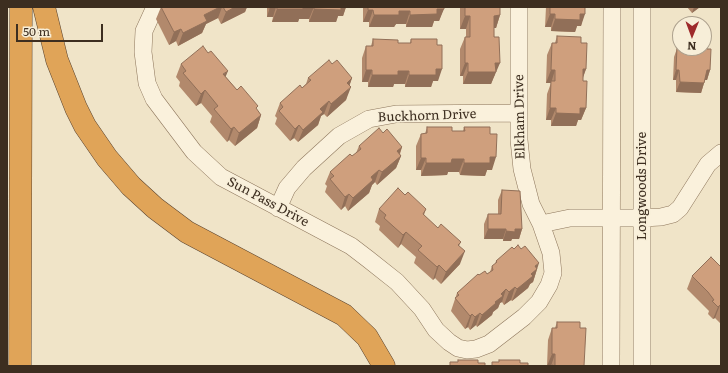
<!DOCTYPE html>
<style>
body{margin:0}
#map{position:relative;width:728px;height:373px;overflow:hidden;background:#f0e4c8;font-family:Literata,serif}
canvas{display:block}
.frame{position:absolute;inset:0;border:8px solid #3d2e20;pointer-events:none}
.north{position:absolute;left:672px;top:16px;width:40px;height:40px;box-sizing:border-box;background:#f7eed8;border:1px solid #ada18e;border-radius:50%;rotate:181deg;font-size:11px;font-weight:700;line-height:16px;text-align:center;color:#3d2e20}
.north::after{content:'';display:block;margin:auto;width:14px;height:18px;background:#9e2a2b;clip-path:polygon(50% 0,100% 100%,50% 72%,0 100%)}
.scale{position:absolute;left:16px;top:24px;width:87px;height:18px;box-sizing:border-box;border:2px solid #3d2e20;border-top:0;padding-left:5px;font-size:12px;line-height:14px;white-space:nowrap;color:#3d2e20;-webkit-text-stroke:3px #f7eed8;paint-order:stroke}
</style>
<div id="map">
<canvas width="728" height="373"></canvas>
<div class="frame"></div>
<div class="north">N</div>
<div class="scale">50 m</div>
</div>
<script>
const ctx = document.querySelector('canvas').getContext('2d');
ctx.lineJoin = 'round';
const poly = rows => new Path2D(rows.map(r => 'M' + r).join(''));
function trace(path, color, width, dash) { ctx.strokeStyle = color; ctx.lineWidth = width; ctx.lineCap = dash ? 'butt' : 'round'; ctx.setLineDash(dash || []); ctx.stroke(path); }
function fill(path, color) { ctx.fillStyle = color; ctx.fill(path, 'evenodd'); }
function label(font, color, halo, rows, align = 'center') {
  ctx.font = font + ' Literata,serif'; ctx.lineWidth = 3; ctx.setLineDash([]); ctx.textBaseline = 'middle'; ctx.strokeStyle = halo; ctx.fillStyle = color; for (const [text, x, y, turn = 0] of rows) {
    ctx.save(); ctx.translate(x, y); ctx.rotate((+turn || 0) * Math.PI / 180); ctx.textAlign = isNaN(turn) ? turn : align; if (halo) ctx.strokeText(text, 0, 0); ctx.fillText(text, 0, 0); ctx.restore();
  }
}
const minor = poly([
 [155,7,144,31,143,52,147,83,154,99,194,152,221,177,351,246,368,259,397,282,422,309,436,330,449,342,458,348,467,350,476,349,489,344,524,317,539,302,549,285,553,273,551,253,541,224,531,204,522,169,519,140,519,7],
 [278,208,287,188,304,168,339,136,369,119,396,114,519,113],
 [541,224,570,218,642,218,661,217,673,214,680,208,708,164,721,153],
 [611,366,612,7],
 [642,366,642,7]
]);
const highway = poly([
 [44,7,57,60,76,108,85,126,107,158,131,186,155,208,187,232,344,315,367,337,384,366],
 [20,366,21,7]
]);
trace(minor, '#8d765c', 18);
trace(highway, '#5b4430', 23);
trace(minor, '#faf1dc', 17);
trace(highway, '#e0a458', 22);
fill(poly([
 [161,7,247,7,245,12,221,24,218,18,206,24,202,33,178,46,176,41,169,45,156,19],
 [267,7,346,7,343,16,338,16,336,22,309,22,309,19,299,19,298,22,272,22,273,17,267,17],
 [363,7,444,7,439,21,434,21,432,27,406,27,406,24,396,24,394,27,369,27,369,22,363,22],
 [460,7,500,7,500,15,496,28,494,28,495,75,494,76,491,84,463,84,463,76,460,76,460,49,465,37,466,37,466,29,460,29],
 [546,7,585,7,581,26,577,26,575,32,551,31,551,27,545,27],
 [687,7,700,7,692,13],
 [557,36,581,43,586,69,583,78,583,81,586,108,581,120,578,120,576,126,551,126,551,120,546,120,547,94,551,83,546,83,547,55,552,43,555,43],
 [373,39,398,43,410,43,411,39,438,81,433,81,431,87,405,87,405,84,394,84,393,87,368,87,368,82,362,82,362,58,366,46,371,46],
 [680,40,680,48,710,70,707,80,705,80,701,93,676,92,676,80,673,80,674,57],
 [181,64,226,77,237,90,257,110,261,115,257,128,235,146,229,140,227,142,210,122,212,116,201,103,196,106,179,86,180,82,176,77],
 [332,64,352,78,349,86,346,100,327,117,324,114,321,116,318,125,298,142,294,138,290,141,275,124,277,118,275,116,280,103,302,88,306,84,308,78],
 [427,127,452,131,463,131,464,127,490,134,492,170,487,170,485,176,460,175,459,172,448,172,447,175,421,176,421,170,416,170,416,146,421,134,425,134],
 [383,133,402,147,400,154,401,156,396,168,377,185,375,182,372,185,369,193,348,211,345,206,341,210,325,192,327,186,325,184,330,172,352,156,356,153,359,146],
 [502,190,522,229,519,239,512,239,511,241,503,241,503,239,484,239,484,224,488,214,498,214,498,200],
 [405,195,426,209,424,215,438,228,461,242,459,246,460,264,441,284,435,278,433,280,414,263,416,257,401,244,398,248,379,230,380,226,375,222,379,209],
 [514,249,537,269,533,282,530,284,528,288,512,301,511,300,504,305,502,302,500,303,498,308,493,312,492,315,477,327,476,325,470,330,468,327,465,329,451,311,457,293,479,275,487,274,490,272,492,266,495,264,496,261],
 [721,267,721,324,715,318,713,319,708,314,709,311,687,289,692,276],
 [557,322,580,328,584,366,547,366,548,340,552,328,555,328]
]), '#b2896c');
fill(poly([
 [220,7,222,7,218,18,206,24,202,33,178,46,183,33,204,15],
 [235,7,247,7,245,12,221,24,226,12],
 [270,7,276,7,273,17,267,17],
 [302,7,314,7,309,19,299,19,298,22,272,22,277,9],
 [339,7,346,7,343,16,338,16,336,22,309,22,314,9],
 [694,7,700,7,692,13],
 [437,9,444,9,439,21,434,21,432,27,406,27,410,15],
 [368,10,373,10,369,22,363,22],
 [399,11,410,11,406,24,396,24,394,27,369,27,374,15],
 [550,14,555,14,551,27,545,27],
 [580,14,585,14,581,26,577,26,575,32,551,31,555,19],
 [500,15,496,28,489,28,494,16],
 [465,16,470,16,466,29,460,29],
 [181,29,176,41,169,45,174,32],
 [465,63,468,63,463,76,460,76],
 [495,63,500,63,491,84,463,84,468,72],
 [436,69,442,69,438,81,433,81,431,87,405,87,409,75],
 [583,69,586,69,581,82],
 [366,70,372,70,368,82,362,82],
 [551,70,555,70,551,83,546,83],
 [676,70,679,70,676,80,673,80],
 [707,70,710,70,707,80,704,80],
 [228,71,223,83,223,74],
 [398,71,409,71,405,84,394,84,393,87,368,87,372,75],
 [352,78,348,90,351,87,346,100,327,117,331,104,347,83],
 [680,82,704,83,701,93,676,92],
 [205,90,201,103,196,106,201,94],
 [329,101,324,114,321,116,318,125,298,142,303,130,320,109],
 [550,108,556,108,551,120,546,120],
 [580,108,586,108,581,120,578,120,576,126,551,126,556,113],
 [261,115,257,128,235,146,239,133],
 [299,125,294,138,290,141,295,129],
 [234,127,229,140,227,142,231,129],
 [402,147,398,158,401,156,396,168,377,185,382,172,397,151],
 [490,157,496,157,492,170,487,170,485,176,460,175,464,163],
 [421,158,426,158,421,170,416,170],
 [452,159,464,159,459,172,448,172,447,175,421,176,426,163],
 [379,170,375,182,372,185,369,193,348,211,353,198,371,177],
 [349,194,345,206,341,210,345,197],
 [488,229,506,229,503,239,484,239],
 [515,229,522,229,519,239,512,239,511,241,503,241,506,231],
 [406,232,401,244,398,248,403,235],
 [465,251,460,264,441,284,446,272],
 [539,263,533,282,530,284,528,288,512,301,517,289,535,266],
 [439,265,435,278,433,280,437,267],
 [515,287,511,300,504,305,509,292],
 [506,289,502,302,500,303,498,308,493,312,492,315,477,327,482,315,495,302,501,294],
 [720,305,715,318,713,319,718,307],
 [480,313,476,325,470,330,475,317],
 [472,314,468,327,465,329,470,316],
 [552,354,555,354,551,366,547,366]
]), '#916f58');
const building = poly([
 [161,7,220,7,204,15,207,21,183,33,181,29,174,32,161,7],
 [223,7,235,7,226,12,223,7],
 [277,7,303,7,303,9,277,9,277,7],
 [314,7,341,7,341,10,314,9,314,7],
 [368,7,444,7,444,9,437,9,437,14,410,15,410,11,399,11,399,15,374,15,373,10,368,10,368,7],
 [465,7,500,7,500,15,494,16,494,37,499,37,500,63,495,63,496,72,468,72,468,63,465,63,465,37,470,37,470,16,465,16,465,7],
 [550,7,585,7,585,14,580,14,580,20,555,19,555,14,550,14,550,7],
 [557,36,581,37,581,43,587,43,586,69,583,69,583,81,587,81,586,108,580,108,580,114,556,113,556,108,550,108,551,81,555,81,555,70,551,70,552,43,557,43,557,36],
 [704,37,706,37,707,49,711,49,710,70,707,70,704,83,680,82,679,70,676,70,677,47,679,47,680,43,680,48,704,48,704,37],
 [373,39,398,40,398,43,411,43,411,39,437,39,437,45,442,45,442,69,436,69,436,75,409,75,409,71,398,71,398,75,372,75,372,70,366,70,366,46,373,46,373,39],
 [203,46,208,53,211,51,228,71,223,74,237,90,241,86,258,106,256,108,261,115,239,133,234,127,231,129,214,109,218,106,205,90,201,94,183,73,186,71,181,64,203,46],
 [329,60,332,64,337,60,352,78,347,83,351,87,331,104,329,101,320,109,323,112,303,130,299,125,295,129,279,111,283,107,280,103,300,85,302,88,311,80,308,78,329,60],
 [427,127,452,127,452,131,465,131,464,127,490,127,490,134,497,134,496,157,490,157,490,163,464,163,464,159,452,159,451,163,426,163,426,158,421,158,421,134,427,133,427,127],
 [379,128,383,133,387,129,402,147,397,151,401,156,382,172,379,170,371,177,373,180,353,198,349,194,345,197,330,179,334,176,330,172,350,154,352,156,361,149,359,146,379,128],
 [398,188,405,195,408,192,426,209,423,214,438,228,441,224,461,242,458,245,465,251,446,272,439,265,437,267,418,250,422,246,406,232,403,235,384,218,386,215,379,209,398,188],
 [502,190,520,191,522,229,515,229,515,232,506,231,506,229,488,229,488,214,501,214,502,190],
 [518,245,521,249,525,246,539,263,535,266,537,269,531,274,533,276,517,289,515,287,509,292,506,289,501,294,503,296,495,302,496,303,482,315,480,313,475,317,472,314,470,316,455,298,459,295,457,293,478,274,479,275,485,271,487,274,493,270,492,266,497,262,496,261,512,247,514,249,518,245],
 [711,257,721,267,721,307,720,305,718,307,712,301,714,300,708,292,692,276,711,257],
 [557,322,580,322,580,328,586,328,584,366,552,366,552,365,555,366,555,354,552,354,552,328,557,328,557,322],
 [458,360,478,360,478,363,485,363,485,366,450,366,450,362,458,362,458,360],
 [499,360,520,360,520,363,528,363,528,366,492,366,492,362,499,362,499,360]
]);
fill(building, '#cf9f7d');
trace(building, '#916f58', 1);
label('13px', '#3d2e20', '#f7eed8', [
 ["Buckhorn Drive",427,116,-2],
 ["Elkham Drive",520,117,-91],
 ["Longwoods Drive",642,186,-90],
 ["Sun Pass Drive",268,202,28]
]);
</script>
